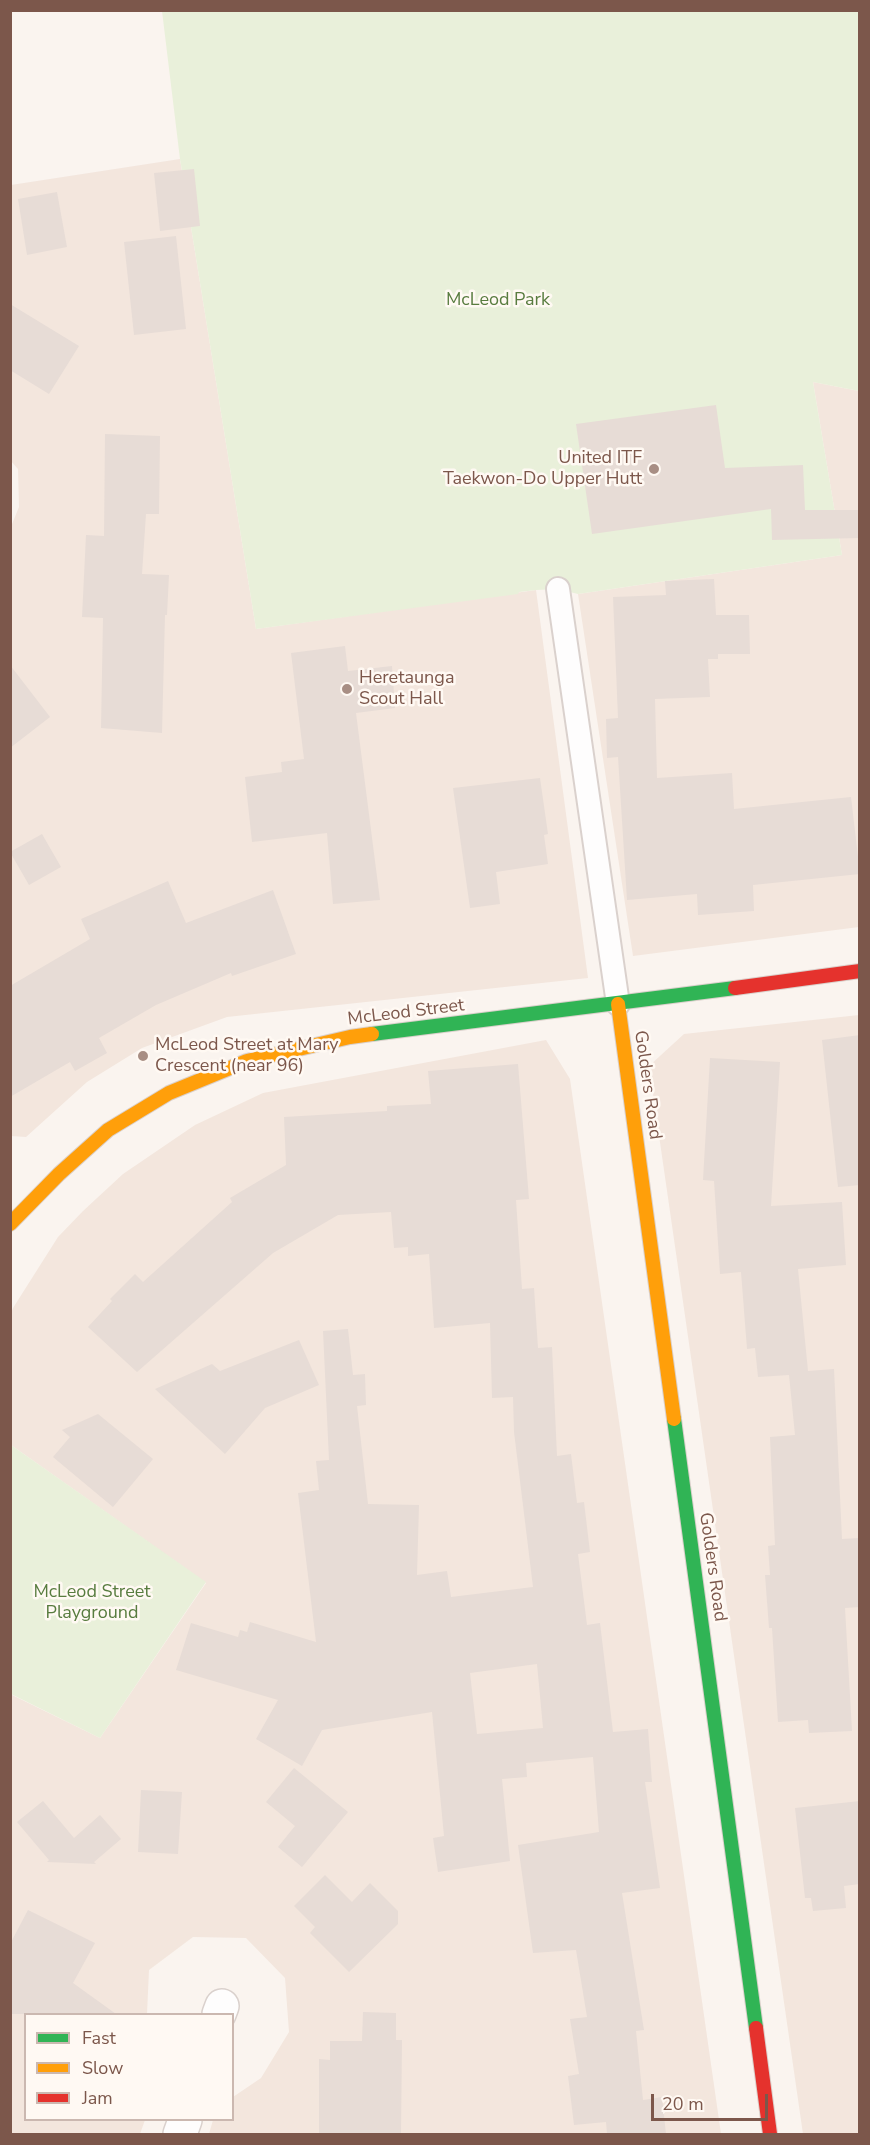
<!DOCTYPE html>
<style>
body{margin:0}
#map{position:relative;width:870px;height:2145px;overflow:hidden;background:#faf4ef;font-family:"Nunito Sans",sans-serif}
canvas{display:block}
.frame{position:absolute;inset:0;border:12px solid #7c574b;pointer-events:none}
.legend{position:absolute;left:24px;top:2013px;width:210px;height:108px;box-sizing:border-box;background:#fff9f3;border:2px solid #cbb8b0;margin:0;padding:8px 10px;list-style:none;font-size:18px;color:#7c574b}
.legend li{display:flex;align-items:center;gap:12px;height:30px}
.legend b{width:30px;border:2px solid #cbb8b0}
.scale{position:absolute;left:651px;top:2094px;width:117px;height:27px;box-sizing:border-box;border:3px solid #7c574b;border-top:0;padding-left:8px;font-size:18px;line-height:21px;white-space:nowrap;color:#7c574b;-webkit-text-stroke:4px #fff9f3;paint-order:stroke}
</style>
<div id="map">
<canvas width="870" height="2145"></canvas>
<div class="frame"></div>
<ul class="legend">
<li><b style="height:8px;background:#30b455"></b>Fast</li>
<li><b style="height:8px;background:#ff9f0a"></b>Slow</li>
<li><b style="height:8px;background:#e5322d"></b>Jam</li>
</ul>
<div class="scale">20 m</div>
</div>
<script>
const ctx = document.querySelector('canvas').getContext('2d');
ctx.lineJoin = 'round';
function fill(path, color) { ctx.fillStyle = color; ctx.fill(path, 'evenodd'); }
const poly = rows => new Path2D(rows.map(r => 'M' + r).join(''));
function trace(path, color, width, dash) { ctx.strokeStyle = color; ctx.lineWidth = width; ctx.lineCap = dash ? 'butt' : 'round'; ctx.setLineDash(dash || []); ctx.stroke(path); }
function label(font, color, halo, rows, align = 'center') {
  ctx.font = font + ' "Nunito Sans",sans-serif'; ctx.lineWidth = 5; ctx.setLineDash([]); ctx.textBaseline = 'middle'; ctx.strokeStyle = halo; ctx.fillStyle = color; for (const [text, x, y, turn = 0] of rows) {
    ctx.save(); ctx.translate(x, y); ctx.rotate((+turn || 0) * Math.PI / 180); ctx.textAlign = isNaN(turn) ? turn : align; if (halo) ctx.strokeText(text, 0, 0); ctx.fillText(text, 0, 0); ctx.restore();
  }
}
fill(poly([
 [180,159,256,629,536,590,588,978,227,1017,142,1048,87,1082,26,1137,11,1136,10,529,19,507,18,469,10,460,11,185],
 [813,382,859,391,859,927,633,956,578,594,842,555],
 [859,1015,859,2134,803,2134,649,1066,684,1034],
 [546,1040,570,1079,721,2134,209,2134,213,2120,232,2120,233,2097,261,2078,289,2032,285,1978,246,1938,193,1937,149,1970,147,2014,26,2014,26,2120,145,2120,140,2134,11,2134,10,1694,100,1738,206,1583,11,1445,11,1313,13,1308,58,1237,83,1211,123,1174,195,1125,263,1093]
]), '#f3e6dd');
fill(poly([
 [162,11,859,11,859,391,813,382,842,555,578,594,558,589,536,590,519,592,518,594,256,629,180,159],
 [11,1445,206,1582,100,1738,11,1694]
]), '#e9f0da');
fill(poly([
 [194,169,200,226,160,231,154,173],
 [57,192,67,247,27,255,18,199],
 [176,236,186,329,134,335,124,242],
 [10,304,79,346,49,394,10,370],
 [716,405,725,468,803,465,805,510,860,510,860,538,772,540,771,509,592,534,576,424],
 [105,434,160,436,159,514,146,514,142,574,169,575,167,615,165,615,162,733,101,728,103,618,82,617,86,535,104,536],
 [714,579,716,615,749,615,750,654,718,654,718,659,708,659,710,697,655,699,657,778,732,773,734,809,851,797,860,874,753,885,754,911,698,915,697,894,627,900,618,757,607,758,606,719,618,718,613,597,666,595,665,581],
 [345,646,348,671,392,666,395,708,356,713,380,900,333,904,327,833,252,842,245,777,282,772,281,762,304,759,291,653],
 [10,665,50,717,10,748],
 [540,778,548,834,544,835,548,864,496,872,500,904,470,908,453,788],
 [42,834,61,867,29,885,10,852],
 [168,881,186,923,273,890,296,954,232,976,231,973,156,1005,99,1038,107,1053,75,1071,70,1062,10,1097,10,986,90,939,81,919],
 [860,1035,860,1185,838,1187,822,1040],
 [710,1058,780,1062,771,1206,842,1202,846,1265,798,1269,808,1371,834,1369,842,1539,860,1538,860,1607,845,1608,852,1731,809,1733,808,1720,778,1722,772,1628,769,1628,765,1575,770,1575,768,1546,775,1545,770,1437,795,1435,789,1375,758,1377,755,1348,747,1349,741,1272,720,1274,714,1181,703,1180],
 [518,1064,529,1199,516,1200,522,1289,534,1288,538,1348,552,1347,557,1456,571,1454,577,1503,584,1502,590,1552,578,1554,587,1625,600,1623,613,1732,648,1729,652,1782,645,1782,660,1888,622,1893,644,2030,636,2031,643,2100,662,2097,666,2134,607,2134,606,2122,574,2125,568,2076,579,2074,570,2019,587,2017,576,1950,533,1953,518,1845,599,1832,593,1757,526,1763,527,1777,502,1779,510,1861,438,1872,433,1838,444,1836,432,1712,322,1730,302,1766,256,1739,278,1700,176,1670,191,1623,238,1637,240,1630,247,1632,250,1622,316,1642,298,1493,319,1490,316,1461,329,1460,323,1331,348,1329,353,1375,365,1374,366,1405,357,1406,368,1504,419,1505,417,1575,447,1571,451,1597,533,1587,514,1432,513,1397,492,1398,490,1323,434,1328,429,1254,408,1256,408,1247,394,1248,391,1212,338,1215,273,1253,137,1372,88,1327,112,1301,110,1299,135,1274,143,1282,232,1202,230,1198,286,1165,284,1117,387,1111,387,1106,431,1104,428,1071],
 [537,1664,543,1728,477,1734,470,1673],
 [299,1340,319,1385,265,1408,225,1454,155,1389,212,1364,220,1371],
 [98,1414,153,1459,113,1507,53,1457,70,1437,62,1430],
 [294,1768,348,1812,302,1867,278,1847,295,1826,266,1802],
 [141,1790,182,1792,178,1854,138,1852],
 [43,1801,74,1838,100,1815,121,1839,94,1862,96,1864,47,1862,49,1860,17,1822],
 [860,1801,860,1884,844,1886,846,1908,813,1911,811,1898,805,1898,795,1808],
 [325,1875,352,1902,370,1883,398,1911,398,1924,349,1972,310,1933,315,1927,294,1906],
 [28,1910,95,1943,73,1983,116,2014,10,2014,10,1944],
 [363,2012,396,2013,396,2040,402,2040,401,2134,319,2134,319,2059,330,2060,330,2041,362,2041]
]), '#e7dcd6');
const lane = poly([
 [558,589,618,1004]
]);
const street = poly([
 [219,2014,222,2006],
 [180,2134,185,2120]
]);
const fast = poly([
 [372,1034,735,988],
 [674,1419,756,2028]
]);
const slow = poly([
 [618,1004,674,1419],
 [10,1224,59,1174,108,1130,169,1093,247,1061,350,1037,372,1034]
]);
const jam = poly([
 [735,988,860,971],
 [756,2028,770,2134]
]);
trace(lane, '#dad1cd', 26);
trace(street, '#dad1cd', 36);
trace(fast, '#dad0cb', 16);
trace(slow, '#dad0cb', 16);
trace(jam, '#dad0cb', 16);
trace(lane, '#fefdfd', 22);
trace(street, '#fefdfd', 33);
trace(fast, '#30b455', 14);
trace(slow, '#ff9f0a', 14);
trace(jam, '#e5322d', 14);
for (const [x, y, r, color] of [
 [654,469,6,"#a88e84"],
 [347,689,6,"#a88e84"],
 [143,1056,6,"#a88e84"]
]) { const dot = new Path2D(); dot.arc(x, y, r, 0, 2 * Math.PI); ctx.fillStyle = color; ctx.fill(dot); trace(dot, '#fff9f3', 2); }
label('18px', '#587c3f', '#fff9f3', [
 ["McLeod Park",498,301],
 ["McLeod Street",92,1593],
 ["Playground",92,1614]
]);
label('18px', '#7c574b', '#fff9f3', [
 ["United ITF",642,459,"right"],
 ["Taekwon-Do Upper Hutt",642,480,"right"],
 ["Heretaunga",359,679],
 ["Scout Hall",359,700],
 ["McLeod Street at Mary",155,1046],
 ["Crescent (near 96)",155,1067]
], 'left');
label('18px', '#7c574b', '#fff9f3', [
 ["McLeod Street",406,1013,-7],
 ["Golders Road",647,1085,82],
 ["Golders Road",712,1567,82]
]);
</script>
